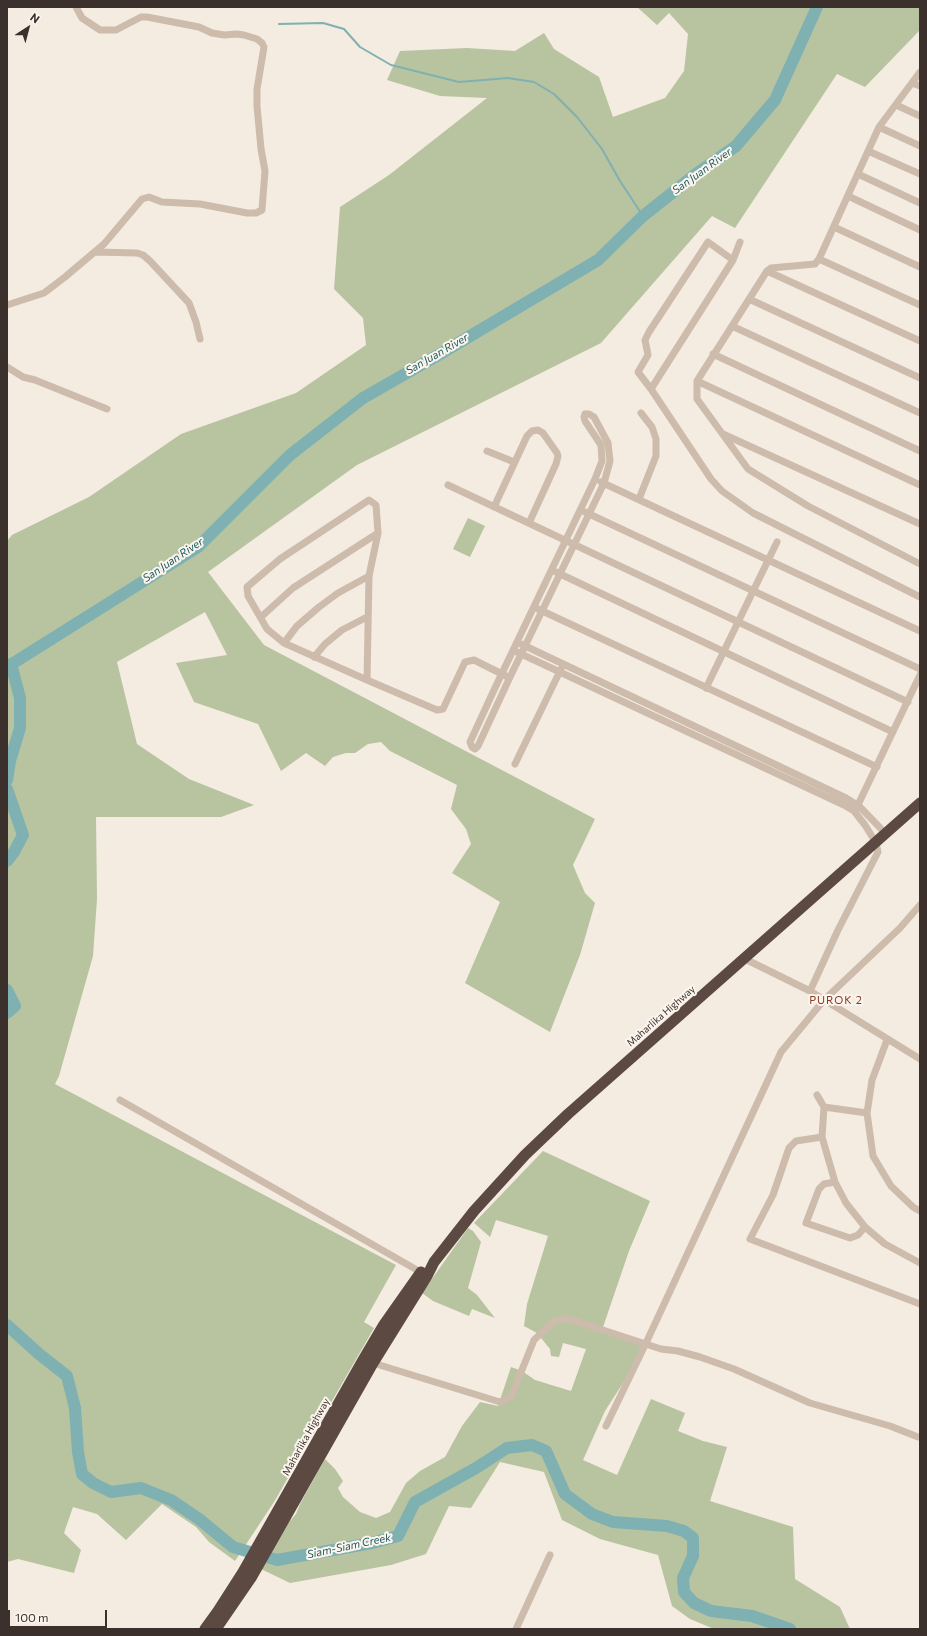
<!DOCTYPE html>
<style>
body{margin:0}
#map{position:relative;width:927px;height:1636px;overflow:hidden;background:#f4ebe1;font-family:Commissioner,sans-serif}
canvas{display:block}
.frame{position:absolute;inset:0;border:8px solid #3b302b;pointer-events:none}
.north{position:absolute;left:8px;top:8px;width:40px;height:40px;-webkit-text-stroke:3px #fbf5ee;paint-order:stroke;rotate:36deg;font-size:11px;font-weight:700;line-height:16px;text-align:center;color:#3b302b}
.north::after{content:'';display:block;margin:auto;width:14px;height:18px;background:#3b302b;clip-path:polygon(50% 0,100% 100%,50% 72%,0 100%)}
.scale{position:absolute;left:8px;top:1610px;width:99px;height:18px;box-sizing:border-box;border:2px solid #3b302b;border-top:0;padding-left:5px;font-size:12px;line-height:14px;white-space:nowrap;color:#3b302b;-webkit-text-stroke:3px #fbf5ee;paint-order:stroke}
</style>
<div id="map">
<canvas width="927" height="1636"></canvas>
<div class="frame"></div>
<div class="north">N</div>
<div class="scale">100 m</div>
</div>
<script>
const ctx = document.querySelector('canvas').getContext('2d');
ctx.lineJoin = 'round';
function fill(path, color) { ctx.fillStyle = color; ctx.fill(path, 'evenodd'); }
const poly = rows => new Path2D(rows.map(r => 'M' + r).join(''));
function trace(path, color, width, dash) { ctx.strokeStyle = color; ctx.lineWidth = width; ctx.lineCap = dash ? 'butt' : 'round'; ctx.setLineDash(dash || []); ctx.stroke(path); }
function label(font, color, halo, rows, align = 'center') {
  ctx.font = font + ' Commissioner,sans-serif'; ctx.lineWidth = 4; ctx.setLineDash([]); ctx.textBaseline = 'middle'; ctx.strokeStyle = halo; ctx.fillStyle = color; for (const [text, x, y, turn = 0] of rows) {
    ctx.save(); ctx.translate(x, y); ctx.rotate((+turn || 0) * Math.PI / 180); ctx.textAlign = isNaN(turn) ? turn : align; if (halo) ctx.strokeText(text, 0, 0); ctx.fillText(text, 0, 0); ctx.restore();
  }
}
fill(poly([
 [637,7,920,7,920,30,865,87,837,74,735,228,712,216,601,343,357,465,208,572,264,645,595,819,573,865,585,893,595,903,580,955,550,1032,465,983,500,902,452,873,471,844,466,829,451,809,457,785,390,751,381,742,368,744,355,753,346,753,333,757,325,766,306,753,281,771,258,724,194,702,176,663,227,655,205,612,117,662,137,744,189,779,254,805,221,817,96,817,97,899,93,956,59,1076,55,1084,396,1265,364,1322,374,1328,274,1502,235,1561,209,1542,196,1527,162,1504,126,1540,97,1514,73,1507,64,1533,81,1550,74,1573,18,1559,7,1562,7,541,12,535,89,497,181,434,296,393,366,345,363,318,334,289,340,207,389,175,487,98,440,96,387,80,400,51,467,48,515,51,544,33,554,49,599,77,613,117,665,98,684,71,688,34,669,13,657,25],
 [468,518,485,526,470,557,453,549],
 [543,1151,650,1201,629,1251,602,1330,642,1344,630,1372,605,1411,583,1460,617,1475,651,1399,685,1413,678,1431,703,1441,727,1447,710,1501,793,1527,795,1579,840,1607,850,1629,714,1629,690,1619,672,1606,658,1555,600,1539,562,1520,544,1472,500,1462,471,1508,449,1506,426,1554,391,1565,290,1583,261,1569,289,1522,296,1514,300,1504,325,1459,335,1469,343,1481,338,1488,343,1497,360,1512,376,1518,390,1512,406,1483,420,1471,445,1457,462,1426,480,1402,498,1406,511,1367,522,1371,535,1380,571,1391,586,1349,563,1343,559,1357,551,1356,550,1349,537,1333,524,1326,527,1304,548,1236,496,1220,490,1237,474,1223],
 [468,1228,473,1231,481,1242,468,1288,477,1295,495,1318,472,1309,469,1316,433,1301,422,1293]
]), '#b8c4a0');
trace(poly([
 [279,24,323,23,344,29,360,47,391,65,459,82,508,78,534,82,554,94,577,117,602,149,620,181,643,216]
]), '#7fb0b2', 2);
trace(poly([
 [7,667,198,547,290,455,363,398,440,354,598,260,643,216,696,174,736,146,775,100,817,7],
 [7,780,10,761,20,728,20,698,11,664],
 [7,789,23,835,14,852,7,861],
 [7,990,15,1006,7,1013],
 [7,1325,39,1354,67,1376,75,1408,78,1452,82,1474,93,1483,111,1492,141,1488,171,1500,199,1519,233,1547,277,1560,372,1543,398,1536,415,1502,476,1468,507,1448,532,1445,546,1451,565,1494,592,1514,613,1522,667,1526,684,1531,693,1538,693,1556,683,1578,684,1592,694,1603,711,1611,752,1616,790,1629]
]), '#7fb0b2', 12);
trace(poly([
 [920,72,879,127,819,259,815,264,771,268,767,271,697,381,697,399,748,469,808,506,920,564],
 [912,83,920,86],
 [896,105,920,116],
 [879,127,920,146],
 [868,151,920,174],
 [858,174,920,203],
 [848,196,920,230],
 [834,227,920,267],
 [95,252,137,253,143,255,150,261,189,303,196,322,200,339],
 [819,259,920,305],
 [733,260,708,242,649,332,645,340,648,355,638,372,651,389,711,479,722,491,753,513,920,597],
 [767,271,920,341],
 [749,299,920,378],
 [7,305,44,293,65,277,104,244,142,199,149,197,162,202,200,204,247,213,256,213,262,210,265,171,261,149,257,106,257,89,264,47,262,43,257,39,244,35,237,34,224,35,212,33,199,27,147,17,141,17,116,30,100,30,82,18,76,7],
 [732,326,920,413],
 [713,354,920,451],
 [7,367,23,377,35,380,107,409],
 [697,381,920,485],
 [651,389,733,260,740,242],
 [585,414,589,414,594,417,608,443,610,461,604,483,510,677,478,746,475,749,472,747,470,742,494,690,595,479,602,461,601,445,585,421,584,417,585,414],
 [723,434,920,524],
 [487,451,514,462],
 [601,482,920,631],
 [448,485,908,702],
 [639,499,656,456,656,439,652,427,641,413],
 [494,507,527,436,532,431,538,430,543,433,557,453,558,456,556,464,529,523],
 [585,512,920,669],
 [556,572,893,732],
 [538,609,877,767],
 [261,617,293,588,378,533],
 [284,643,297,626,319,607,338,593,369,576],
 [521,644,846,798,859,806,886,834],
 [517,652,844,805,854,811,865,825,876,843,878,852,838,930,810,991],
 [314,657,325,644,342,630,367,617],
 [367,680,369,576,378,533,376,505,369,500,280,559,247,587,248,596,267,629,284,643,367,680,437,710,443,709,465,662,474,660,506,676],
 [706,688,777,542],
 [515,764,561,669],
 [856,809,920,675],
 [745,959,810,991,920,1059],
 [887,1040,872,1080,867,1113,873,1156,891,1186,913,1207,920,1211],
 [817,1095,824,1107,867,1113],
 [120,1100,424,1274],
 [824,1107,822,1137,835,1182,846,1203,865,1227,885,1244,920,1263],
 [822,1137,796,1141,789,1148,773,1195,750,1239,920,1304],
 [835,1182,824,1184,819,1189,806,1223,850,1238,858,1235,865,1227],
 [373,1363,500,1402,511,1397,534,1340,553,1322,566,1318,661,1349,678,1351,700,1357,734,1369,810,1403,890,1426,918,1437],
 [606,1426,646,1343,781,1052,824,1000,900,928,920,905],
 [516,1629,550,1555]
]), '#cdbbac', 7);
trace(poly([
 [205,1629,218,1611,243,1572,363,1360,383,1326,421,1272],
 [216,1629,251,1578,373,1363,427,1276,434,1262,474,1211,525,1155,568,1114,920,803]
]), '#5c4a42', 11);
label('10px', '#3b302b', '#fbf5ee', [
 ["Maharlika Highway",661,1016,-41],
 ["Maharlika Highway",306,1437,-61]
]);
label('italic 11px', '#1f5a5e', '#fbf5ee', [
 ["San Juan River",702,171,-36],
 ["San Juan River",437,354,-30],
 ["San Juan River",173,560,-34],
 ["Siam-Siam Creek",349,1546,-12]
]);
ctx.letterSpacing = '1px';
label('11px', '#8c3b22', '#fbf5ee', [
 ["PUROK 2",836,1000]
]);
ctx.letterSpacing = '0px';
</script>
